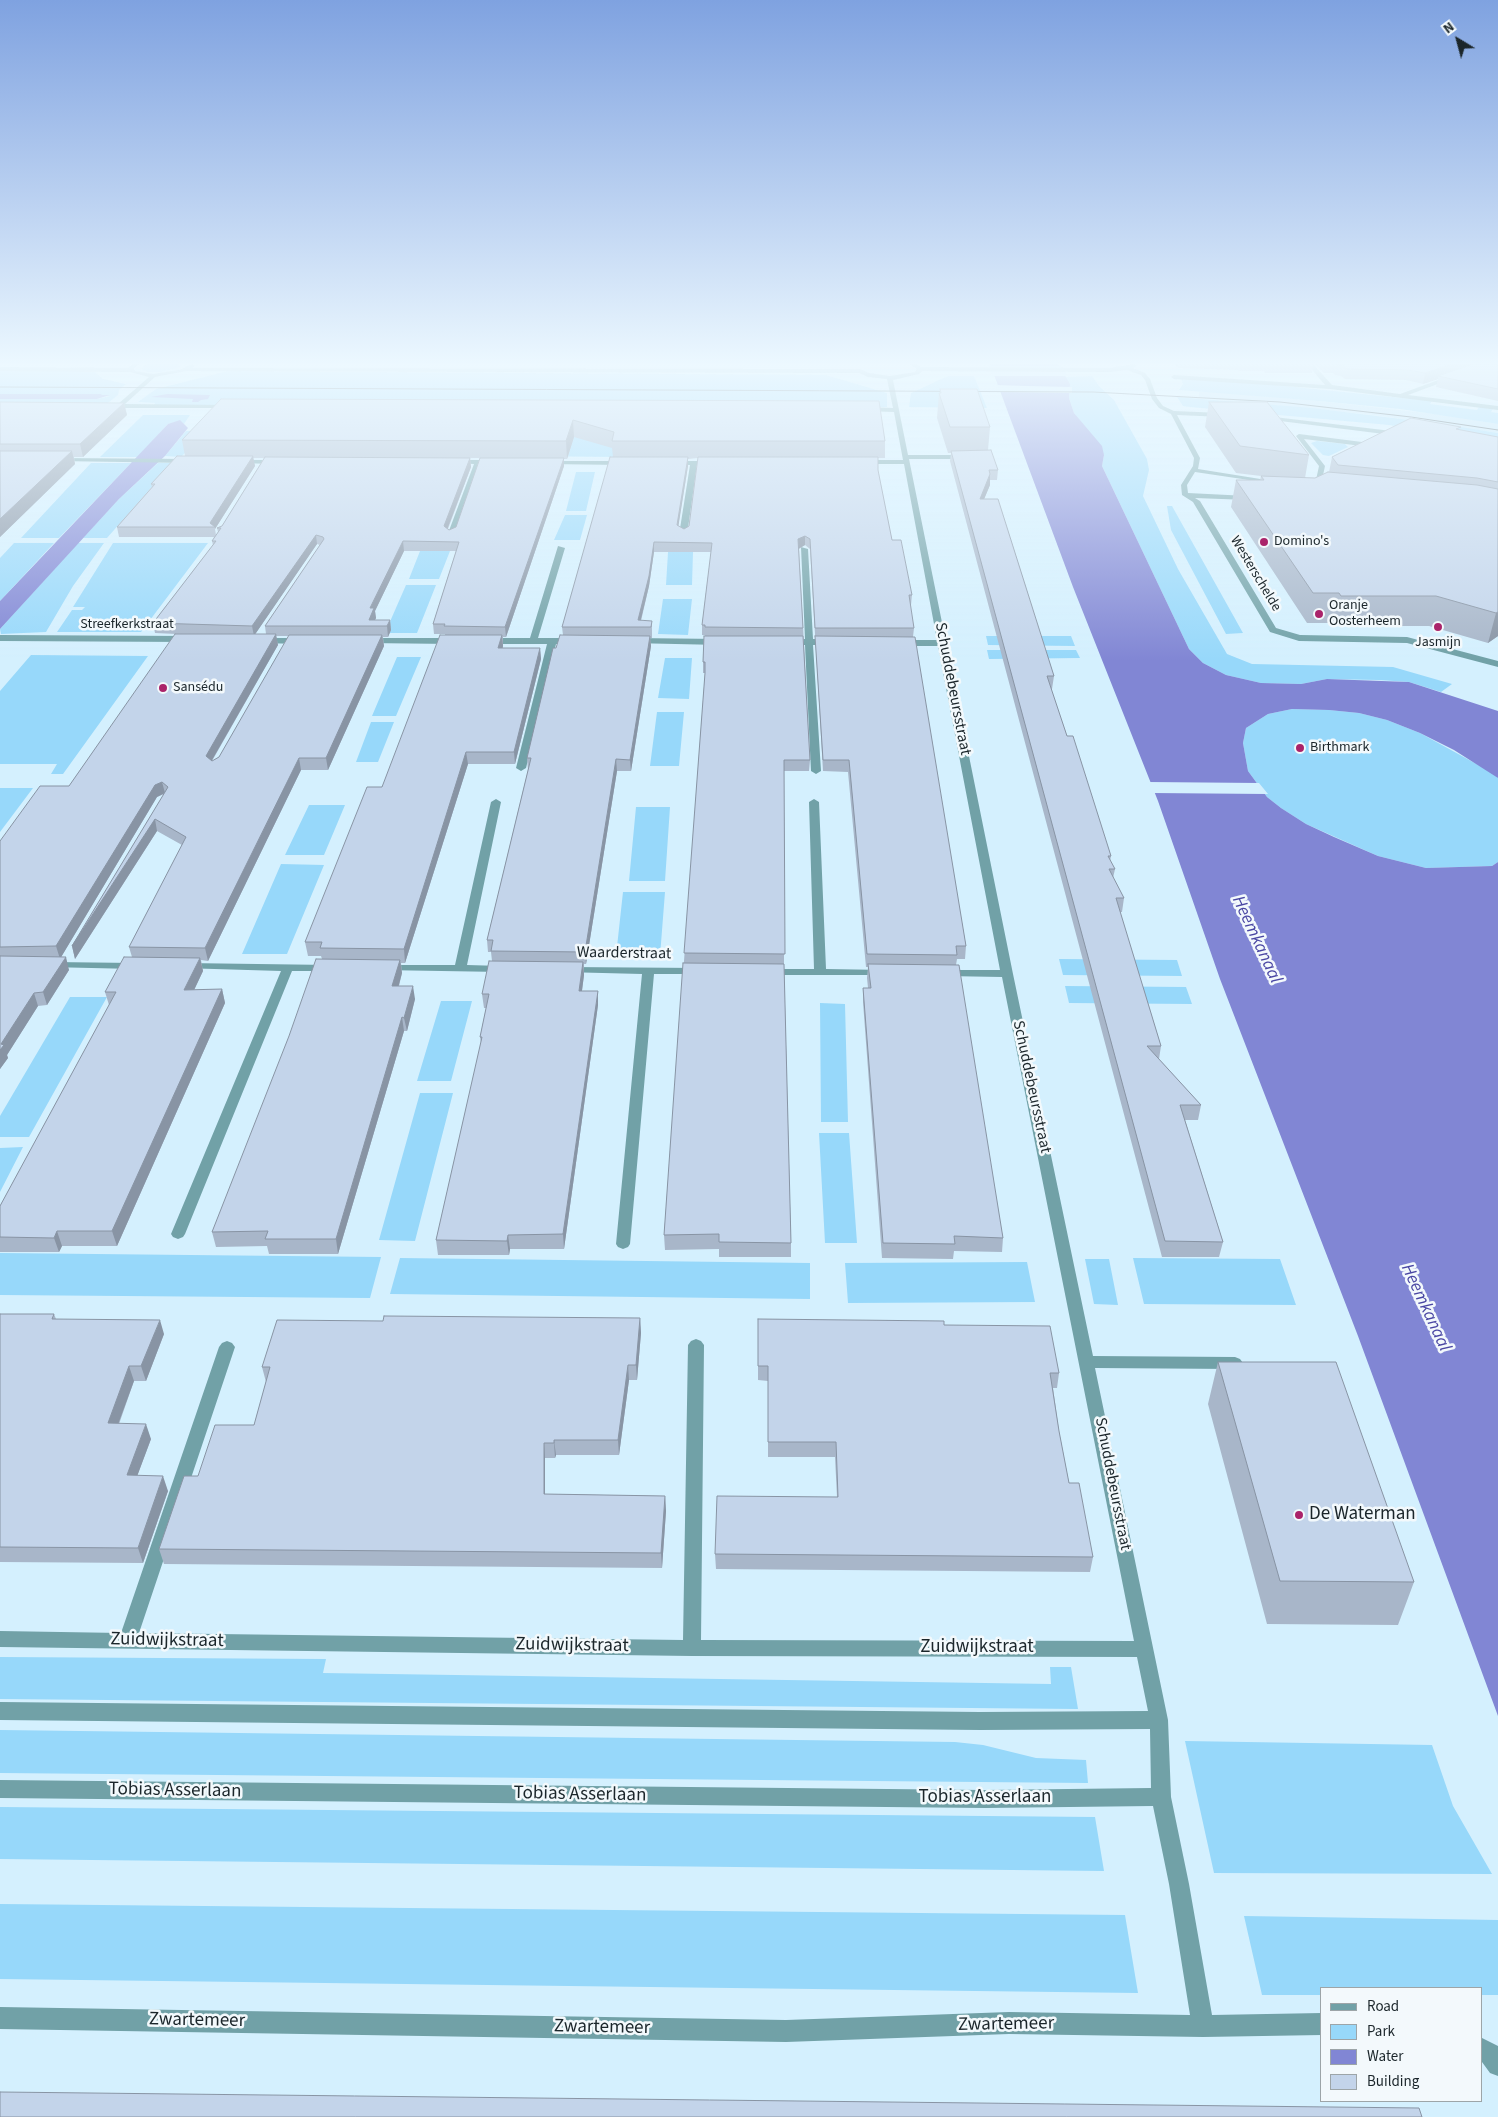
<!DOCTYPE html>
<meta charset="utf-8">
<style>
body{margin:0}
#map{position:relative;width:1498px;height:2117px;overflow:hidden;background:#d4f0fe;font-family:"Source Sans 3",sans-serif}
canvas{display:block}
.legend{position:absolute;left:1320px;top:1987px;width:162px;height:115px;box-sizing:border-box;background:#f3f9fc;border:1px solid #9da5a8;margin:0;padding:6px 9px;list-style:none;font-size:15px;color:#1b262b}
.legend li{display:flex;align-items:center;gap:10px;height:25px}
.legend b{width:25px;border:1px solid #9da5a8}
.north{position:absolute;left:1433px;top:15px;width:50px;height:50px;-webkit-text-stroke:4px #f3f9fc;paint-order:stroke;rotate:323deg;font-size:14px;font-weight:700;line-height:20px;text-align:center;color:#1b262b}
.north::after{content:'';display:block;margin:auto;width:18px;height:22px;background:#1b262b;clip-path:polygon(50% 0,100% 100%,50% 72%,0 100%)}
</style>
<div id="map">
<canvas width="1498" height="2117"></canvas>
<ul class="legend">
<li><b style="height:6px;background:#71a1a7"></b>Road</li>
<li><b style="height:14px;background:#97d8fa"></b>Park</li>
<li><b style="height:14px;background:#8186d4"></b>Water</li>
<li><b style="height:14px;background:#c3d4ea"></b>Building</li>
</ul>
<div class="north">N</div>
</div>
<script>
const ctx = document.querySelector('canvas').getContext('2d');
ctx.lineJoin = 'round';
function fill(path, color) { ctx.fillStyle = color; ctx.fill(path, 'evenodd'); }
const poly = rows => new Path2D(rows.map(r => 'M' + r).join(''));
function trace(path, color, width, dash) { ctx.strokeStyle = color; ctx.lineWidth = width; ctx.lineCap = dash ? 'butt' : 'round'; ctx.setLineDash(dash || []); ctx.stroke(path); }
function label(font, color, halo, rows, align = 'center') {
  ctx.font = font + ' "Source Sans 3",sans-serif'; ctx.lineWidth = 5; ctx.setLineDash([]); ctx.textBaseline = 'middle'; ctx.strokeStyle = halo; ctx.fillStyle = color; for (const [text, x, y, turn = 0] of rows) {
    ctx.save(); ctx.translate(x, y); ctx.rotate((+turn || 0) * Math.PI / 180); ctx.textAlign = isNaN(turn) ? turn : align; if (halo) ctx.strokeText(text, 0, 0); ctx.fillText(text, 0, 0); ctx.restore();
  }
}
fill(poly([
 [1206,391,1319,401,1444,415,1498,424,1498,433,1374,415,1199,398,1199,392]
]), '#c1e4f7');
fill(poly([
 [148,364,179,364,180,367,161,372,148,372,141,369],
 [0,371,83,371,82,372,95,372,103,379,126,384,119,390,118,395,108,403,0,405,0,399,97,399,110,396,101,395,101,394,0,394],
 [228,371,826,375,887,393,887,407,154,405,155,403,138,402,156,389],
 [948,376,974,376,987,408,909,407,911,393],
 [1092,376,1099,386,1114,400,1147,459,1149,470,1143,496,1178,569,1227,654,1252,664,1393,667,1452,684,1441,692,1409,682,1379,680,1327,679,1301,684,1261,683,1226,675,1203,663,1189,649,1102,466,1104,455,1074,413,1069,398,1070,384,1064,377],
 [1181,379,1246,382,1432,401,1430,404,1477,410,1479,407,1493,409,1491,412,1498,413,1498,424,1400,409,1319,401,1179,390,1183,384],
 [1177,397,1312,408,1442,424,1498,433,1498,443,1389,425,1190,407,1183,406],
 [143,415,190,415,184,424,180,421,168,424,138,457,100,457],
 [186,431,206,431,181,457,165,456],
 [499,432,605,433,619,457,514,456],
 [1317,441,1345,444,1348,447,1329,456,1323,455,1311,443],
 [91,463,131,463,59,538,21,538],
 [158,463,173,463,107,538,83,538,119,499],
 [576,472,595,472,586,511,566,511],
 [1167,506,1172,506,1243,633,1226,634,1171,530],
 [565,515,587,515,580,540,554,540],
 [14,543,54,543,0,601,0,558],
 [78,543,104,543,73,586,46,632,1,634,0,629],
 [113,543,208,543,141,632,57,632,72,610,82,610,85,607,73,607],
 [420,551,450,551,439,579,409,579],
 [668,552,693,552,692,585,666,585],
 [406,585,436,585,417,633,385,633],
 [663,599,692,599,688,635,658,634],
 [986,636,1071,636,1075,646,988,645],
 [987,650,1076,650,1080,658,989,659],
 [31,655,148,656,63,774,51,774,57,764,0,764,0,691],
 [397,657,421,657,396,716,372,716],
 [665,658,692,658,689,699,658,698],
 [1292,709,1329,710,1359,713,1387,720,1420,733,1491,772,1498,778,1498,862,1492,866,1426,868,1378,856,1306,824,1281,808,1267,797,1248,771,1243,743,1246,728,1268,714],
 [657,712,684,712,679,766,650,766],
 [371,722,394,722,378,762,356,762],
 [0,788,33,788,0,832],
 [309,805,345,805,324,855,285,855],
 [636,807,670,807,665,881,629,881],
 [281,864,324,865,287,954,242,954],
 [623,892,665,892,660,956,616,956],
 [1059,959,1177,960,1182,976,1063,975],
 [1065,986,1186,987,1192,1004,1069,1003],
 [70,997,107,997,29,1137,0,1137,0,1116],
 [441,1001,472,1001,451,1081,417,1081],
 [820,1003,845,1004,848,1122,821,1122],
 [420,1093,453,1093,415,1241,379,1240],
 [819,1133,849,1133,857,1243,825,1243],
 [23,1147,0,1192,0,1148],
 [0,1253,381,1257,370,1298,0,1295],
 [400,1258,810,1263,810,1299,390,1294],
 [1133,1258,1280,1259,1296,1305,1144,1304],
 [1085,1259,1109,1259,1118,1305,1094,1304],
 [1027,1262,1035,1302,848,1303,845,1263],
 [0,1657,326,1659,323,1673,1051,1684,1050,1667,1071,1667,1078,1709,0,1699],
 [0,1730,955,1742,983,1745,1036,1758,1086,1760,1088,1783,0,1773],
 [1185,1741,1432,1745,1453,1806,1492,1874,1214,1873],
 [0,1807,1095,1817,1104,1871,0,1859],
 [0,1904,1125,1915,1138,1993,0,1979],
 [1244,1916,1498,1920,1498,1995,1482,1995,1482,1988,1322,1988,1322,1995,1262,1995]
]), '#97d8fa');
fill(poly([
 [990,364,1058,364,1070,384,1069,398,1074,413,1102,446,1104,455,1102,466,1189,649,1203,663,1226,675,1261,683,1301,684,1327,679,1409,682,1498,711,1498,778,1454,750,1420,733,1387,720,1359,713,1329,710,1292,709,1268,714,1246,728,1243,743,1248,771,1267,797,1281,808,1306,824,1334,837,1378,856,1426,868,1492,866,1498,862,1498,1716,1358,1336,1220,979,1158,801,1073,587],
 [0,394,102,394,101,395,110,395,97,399,0,399],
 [167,394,210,395,208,399,201,400,198,402,192,402,193,399,151,397],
 [180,420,188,428,165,456,119,499,0,629,0,601,168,424]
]), '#8186d4');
fill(poly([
 [988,366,1061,366,1067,376,992,376],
 [996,385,1027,386,1072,387,1072,393,999,392],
 [1148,782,1259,783,1268,794,1152,793]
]), '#d4f0fe');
fill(poly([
 [133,364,140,364,134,368,135,371,153,374,179,370,192,364,195,366,192,368,860,369,869,373,890,376,915,372,917,369,909,364,916,364,921,367,1110,368,1134,364,1137,366,1133,368,1145,373,1150,379,1157,398,1163,406,1174,411,1223,413,1226,415,1223,417,1177,415,1200,458,1198,469,1279,482,1276,484,1195,472,1187,485,1188,493,1248,496,1252,498,1248,500,1195,498,1200,501,1276,628,1300,635,1407,637,1498,661,1498,667,1407,643,1299,641,1270,632,1193,502,1182,495,1181,485,1193,466,1194,458,1171,414,1159,408,1152,399,1145,380,1141,375,1127,370,1110,372,922,371,919,374,893,380,908,455,966,455,969,457,966,459,909,459,1013,974,1093,1356,1235,1357,1240,1359,1243,1363,1240,1367,1235,1369,1095,1368,1168,1720,1171,1797,1189,1884,1212,2015,1322,2013,1322,2035,1203,2037,1009,2034,786,2042,0,2029,0,2007,786,2020,1009,2012,1190,2015,1169,1884,1153,1806,985,1808,0,1798,0,1780,985,1790,1151,1788,1150,1729,980,1730,0,1720,0,1702,980,1712,1148,1711,1137,1657,692,1656,0,1647,0,1631,121,1633,219,1347,222,1343,227,1341,232,1343,235,1347,139,1633,683,1640,688,1345,691,1341,696,1339,701,1341,704,1345,701,1640,1134,1641,1002,977,945,976,939,973,945,970,1000,970,938,646,900,646,896,643,900,640,937,640,904,464,862,464,859,462,862,460,903,460,894,412,864,411,861,409,864,407,893,408,887,379,868,377,859,373,186,371,155,377,125,404,229,405,231,408,109,408,107,405,118,404,149,377,130,372,0,371,0,367,128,368,133,364],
 [1307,364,1313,364,1332,385,1400,394,1452,375,1454,378,1408,395,1498,406,1498,410,1330,389,1174,379,1171,377,1174,375,1325,385,1307,364],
 [1266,416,1400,432,1403,434,1400,436,1264,419,1264,417,1266,416],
 [1299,434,1362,442,1365,444,1362,446,1304,439,1325,466,1322,480,1329,489,1326,491,1316,480,1319,466,1296,436,1299,434],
 [59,458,189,459,192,461,189,463,57,461,57,459,59,458],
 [237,460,277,460,280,462,277,464,235,463,234,462,237,460],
 [454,460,494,460,497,462,494,464,481,464,455,536,451,538,447,536,474,464,452,463,452,461,454,460],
 [547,461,624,461,627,463,624,465,545,464,545,462,547,461],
 [672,461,714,461,717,463,714,465,697,465,687,535,683,537,679,535,690,465,670,464,670,462,672,461],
 [558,546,565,548,538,638,576,638,580,641,576,644,556,644,526,768,521,771,516,768,547,644,486,644,482,641,486,638,530,638,558,546],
 [801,547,808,549,813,639,830,639,834,642,830,645,813,645,821,771,816,774,811,771,805,645,788,645,784,642,788,639,805,639,801,547],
 [0,635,188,636,192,639,188,642,0,641,0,635],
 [261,638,303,638,307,641,303,644,258,643,258,639,261,638],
 [368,638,453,638,457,641,453,644,365,643,365,639,368,638],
 [633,638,721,639,725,642,721,645,630,643,630,639,633,638],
 [496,799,501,802,467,965,502,966,508,969,502,972,381,970,379,968,385,965,455,965,491,802,496,799],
 [814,799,819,802,826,969,885,970,891,973,889,975,767,975,761,972,767,969,814,969,809,802,814,799],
 [52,962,135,963,141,966,135,969,48,967,46,965,52,962],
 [185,963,330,965,336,968,330,971,292,971,185,1234,183,1237,178,1239,173,1237,171,1234,281,971,181,968,179,966,185,963],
 [567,967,700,968,706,971,700,974,654,974,630,1244,628,1247,623,1249,618,1247,616,1244,642,974,563,972,561,970,563,968,567,967],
 [1482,2038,1498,2046,1498,2076,1490,2073,1482,2062,1482,2038]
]), '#71a1a7');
trace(poly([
 [0,387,1093,392,1280,402,1411,417,1498,430]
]), '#303d43', 1);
fill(poly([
 [1175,364,1314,364,1312,373,1265,373,1264,371,1239,371,1238,370,1178,368],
 [1315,364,1498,364,1498,401,1436,387,1438,379,1423,384,1406,380,1345,379,1341,376,1335,375,1333,373,1324,373],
 [940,389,990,427,988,450,998,470,997,480,990,480,990,485,984,499,1054,676,1052,689,1051,689,1067,736,1111,856,1110,861,1115,869,1113,878,1124,898,1122,912,1120,912,1161,1046,1159,1059,1201,1105,1198,1120,1185,1120,1223,1242,1219,1257,1162,1257,950,461,951,453,948,453,937,418,939,393,940,393],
 [879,401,885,441,885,458,878,458,878,470,892,540,912,595,911,605,910,605,914,628,913,637,966,946,965,959,957,959,956,965,1003,1238,1002,1252,954,1251,953,1259,882,1258,863,1002,863,988,868,988,867,978,868,967,866,967,848,772,823,771,810,549,805,545,799,549,810,760,809,771,784,771,784,964,791,1243,791,1257,719,1257,719,1249,665,1250,664,1235,705,673,703,673,703,662,705,635,702,635,702,625,711,552,654,552,649,586,641,621,652,621,652,638,650,638,651,646,631,771,617,771,586,964,584,964,584,975,582,991,598,991,598,1005,564,1249,510,1249,509,1255,438,1255,436,1240,481,1043,480,1037,486,1008,484,1008,482,994,492,961,491,952,488,952,487,940,528,770,527,758,556,648,563,635,562,627,613,457,612,448,574,437,567,459,564,459,564,466,506,637,503,637,503,648,540,648,541,659,515,764,468,764,405,963,401,963,402,973,399,986,415,999,407,1031,404,1031,338,1254,269,1254,267,1246,216,1247,212,1232,322,959,321,956,308,956,305,942,382,787,445,635,445,634,434,634,433,624,456,551,404,551,375,611,376,618,375,620,390,620,391,630,388,637,383,637,384,646,328,770,301,770,208,961,201,960,203,971,194,990,222,989,225,1003,117,1246,62,1246,59,1252,0,1252,0,1206,109,1005,105,992,132,957,129,947,182,845,157,831,75,959,72,946,164,794,157,797,61,957,69,970,47,1005,38,1006,7,1055,8,1058,0,1069,0,841,69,786,176,634,155,633,153,623,213,545,212,541,214,537,119,537,117,527,152,487,151,484,185,456,182,440],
 [253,458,264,458,222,526,217,528,218,532,216,535,215,529,255,466],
 [470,458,480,458,456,527,449,530,448,529,471,467],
 [698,458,689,526,684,529,678,526,688,466,688,459],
 [317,544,320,545,265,626,266,634,255,634],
 [276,636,289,636,219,757,212,761,278,645],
 [0,402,124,403,127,415,83,457,74,457,75,464,0,537],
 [1209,402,1309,455,1305,478,1315,478,1329,472,1332,457,1460,430,1498,437,1498,636,1488,643,1429,626,1335,626,1333,623,1307,623,1231,507,1236,480,1260,480,1261,476,1236,473,1205,427],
 [0,1314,54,1314,56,1319,164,1334,146,1381,134,1381,119,1424,151,1439,137,1476,168,1491,143,1563,0,1562],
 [640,1318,641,1333,637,1380,629,1380,619,1455,556,1455,555,1458,545,1458,545,1494,665,1496,666,1511,662,1568,164,1564,159,1549,198,1476,254,1425,266,1382,262,1367,383,1321],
 [758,1319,944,1325,1059,1373,1057,1388,1053,1388,1059,1431,1069,1483,1093,1557,1090,1572,716,1569,715,1554,837,1497,835,1457,768,1457,768,1381,758,1380],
 [1218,1362,1414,1582,1398,1625,1267,1624,1208,1404]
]), '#a8b6c9');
fill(poly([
 [1452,364,1479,364,1438,376,1438,379,1423,384,1425,373],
 [124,403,127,415,83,457,80,444],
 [573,420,574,437,567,459,566,441],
 [72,451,75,464,0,537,0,519],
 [253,456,255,466,215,529,215,527,210,523],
 [688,457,688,466,677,535,677,525],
 [470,458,471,467,445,535,444,526],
 [564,458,564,466,506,637,505,627],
 [990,474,990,485,980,509,980,499],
 [316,535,317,544,254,636,252,626],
 [805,536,805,545,798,549,798,539],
 [403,541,404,551,375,611,376,618,372,626,369,620,370,608],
 [654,542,654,552,649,586,639,627,638,620],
 [1498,612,1498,636,1488,643,1496,613],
 [390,620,391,630,388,637,387,626],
 [276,634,278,645,208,767,206,756],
 [382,635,384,646,328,770,326,758],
 [502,635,503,646,499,659,498,648],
 [650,636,651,646,631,771,630,760],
 [540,648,541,659,515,764,514,752],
 [466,752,468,764,405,963,404,949],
 [299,758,301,770,208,961,205,948],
 [616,759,617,771,586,964,585,952],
 [162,782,165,793,157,797,60,959,56,946,155,785],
 [155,819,157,831,75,959,72,946],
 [66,957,69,970,47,1005,43,992],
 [200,958,203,971,188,1003,184,990],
 [400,960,402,973,395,999,392,986],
 [583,962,584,975,580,1005,579,991],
 [413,986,415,999,407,1031,404,1018],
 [222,989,225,1003,117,1246,112,1231],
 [598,991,598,1005,564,1249,563,1234],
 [34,993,38,1006,7,1055,8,1058,0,1069,0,1050,1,1044],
 [402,1017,404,1031,338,1254,336,1239],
 [57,1231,62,1246,59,1252,54,1238],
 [508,1235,510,1249,509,1255,507,1241],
 [640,1318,641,1333,637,1380,636,1365],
 [160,1320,164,1334,146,1381,141,1366],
 [628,1365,629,1380,619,1455,618,1440],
 [129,1366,134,1381,113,1438,108,1423],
 [146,1424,151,1439,132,1490,127,1475],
 [554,1440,556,1455,555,1458,554,1443],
 [544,1443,545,1458,545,1509,544,1494],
 [163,1476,168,1491,143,1563,138,1548],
 [665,1496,666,1511,662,1568,661,1553]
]), '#8894a4');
const building = poly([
 [1336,364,1452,364,1425,373,1408,370,1347,369,1343,365,1337,365,1336,364],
 [1473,364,1498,364,1498,389,1438,376,1473,364],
 [940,389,977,389,990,427,950,427,939,393,941,393,940,389],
 [221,399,879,401,885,441,612,441,614,432,573,420,566,441,182,440,221,399],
 [0,402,124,403,80,444,0,444,0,402],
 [1209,402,1267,402,1309,455,1240,446,1209,402],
 [1411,418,1461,427,1456,429,1498,437,1498,482,1477,478,1338,465,1332,457,1411,418],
 [991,450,998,470,989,470,990,474,980,499,998,499,1054,676,1047,676,1067,736,1073,736,1111,856,1108,856,1115,869,1109,869,1124,898,1116,898,1161,1046,1147,1046,1201,1105,1180,1105,1223,1242,1165,1241,951,451,991,450],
 [0,451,72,451,0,519,0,451],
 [177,456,253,456,210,523,215,527,117,527,155,484,151,484,177,456],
 [265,457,470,458,444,526,449,530,456,527,480,458,564,458,505,627,444,626,445,624,433,624,459,542,403,541,370,608,374,608,369,620,390,620,387,626,265,626,324,539,323,537,316,535,252,626,153,623,216,541,212,541,221,528,217,528,222,526,265,457],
 [610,457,688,457,677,525,684,529,689,526,698,457,878,457,878,470,892,540,901,540,912,595,909,595,914,628,815,628,810,539,805,536,798,539,803,628,705,627,705,625,702,625,712,543,654,542,649,576,638,620,652,621,651,627,562,627,610,457],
 [1328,472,1477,485,1498,489,1498,612,1496,613,1436,596,1341,596,1339,593,1313,593,1236,480,1264,480,1261,476,1315,478,1328,472],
 [175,634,276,634,206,756,212,761,219,757,289,635,382,635,326,758,299,758,205,948,129,947,186,837,155,819,72,946,168,787,162,782,155,785,56,946,0,947,0,841,40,786,69,786,175,634],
 [440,635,502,635,498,648,540,648,514,752,466,752,404,949,320,948,322,942,305,942,367,787,382,787,440,635],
 [560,635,650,636,630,760,616,759,585,952,491,951,493,940,487,940,531,758,527,758,553,648,556,648,560,635],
 [704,636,803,636,810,760,784,760,785,954,684,953,705,673,705,662,703,662,704,636],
 [815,636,915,637,966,946,956,946,957,955,867,954,849,760,823,760,815,636],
 [0,956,66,957,43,992,34,993,1,1044,4,1045,0,1050,0,956],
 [124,957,200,958,184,990,222,989,112,1231,57,1231,54,1238,0,1237,0,1206,116,992,105,992,124,957],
 [316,959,400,960,392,986,413,986,404,1018,402,1017,336,1239,265,1239,268,1231,212,1232,289,1036,316,959],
 [489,961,583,962,579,991,598,991,563,1234,508,1235,507,1241,436,1240,482,1037,480,1037,489,994,482,994,489,961],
 [683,963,784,964,791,1243,719,1242,719,1234,664,1235,683,963],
 [868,964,959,965,1003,1238,954,1236,955,1244,883,1243,863,988,871,988,868,964],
 [0,1314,54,1314,52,1319,160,1320,141,1366,129,1366,108,1423,146,1424,127,1475,163,1476,138,1548,0,1547,0,1314],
 [384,1316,640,1318,636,1365,628,1365,618,1440,554,1440,554,1443,544,1443,544,1494,665,1496,661,1553,159,1549,184,1476,198,1476,215,1425,254,1425,270,1367,262,1367,277,1320,383,1321,384,1316],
 [758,1319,944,1321,944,1325,1050,1326,1059,1373,1050,1373,1059,1431,1069,1483,1079,1483,1093,1557,715,1554,717,1496,838,1497,836,1442,768,1442,768,1366,758,1366,758,1319],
 [1218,1362,1336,1362,1414,1582,1280,1581,1218,1362],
 [0,2092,1419,2108,1422,2117,0,2117,0,2092]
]);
fill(building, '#c3d4ea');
trace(building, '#8894a4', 1);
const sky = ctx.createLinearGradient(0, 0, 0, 661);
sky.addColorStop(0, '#7fa2e0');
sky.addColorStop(0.55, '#ecf8ff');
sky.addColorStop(1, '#ecf8ff00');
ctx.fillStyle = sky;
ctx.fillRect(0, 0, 1498, 661);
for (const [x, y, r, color] of [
 [1264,542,5,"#aa236a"],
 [1319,614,5,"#aa236a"],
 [1438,627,5,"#aa236a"],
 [163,688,5,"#aa236a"],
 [1300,748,5,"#aa236a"],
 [1299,1515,5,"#aa236a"]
]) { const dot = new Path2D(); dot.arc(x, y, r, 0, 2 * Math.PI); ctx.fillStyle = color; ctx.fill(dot); trace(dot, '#f3f9fc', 2); }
label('14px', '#1b262b', '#f3f9fc', [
 ["Domino's",1274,542],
 ["Oranje",1329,606],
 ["Oosterheem",1329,622],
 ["Jasmijn",1438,643,"center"],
 ["Sansédu",173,688],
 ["Birthmark",1310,748]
], 'left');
label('14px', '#1b262b', '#f3f9fc', [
 ["Westerschelde",1255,574,59],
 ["Streefkerkstraat",127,625]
]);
label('16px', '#1b262b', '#f3f9fc', [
 ["Schuddebeursstraat",952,689,79],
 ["Waarderstraat",624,954,1],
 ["Schuddebeursstraat",1031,1087,78],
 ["Schuddebeursstraat",1112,1484,79]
]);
label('italic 18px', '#4946a3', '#f3f9fc', [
 ["Heemkanaal",1256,940,65],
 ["Heemkanaal",1425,1308,65]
]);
label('19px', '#1b262b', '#f3f9fc', [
 ["De Waterman",1309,1515]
], 'left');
label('19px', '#1b262b', '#f3f9fc', [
 ["Zuidwijkstraat",167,1641,1],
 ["Zuidwijkstraat",572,1646,1],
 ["Zuidwijkstraat",977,1648],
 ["Tobias Asserlaan",175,1791,1],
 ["Tobias Asserlaan",580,1795,1],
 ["Tobias Asserlaan",985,1798],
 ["Zwartemeer",197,2021,1],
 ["Zwartemeer",1006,2025,-1],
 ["Zwartemeer",602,2028,1]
]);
</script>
